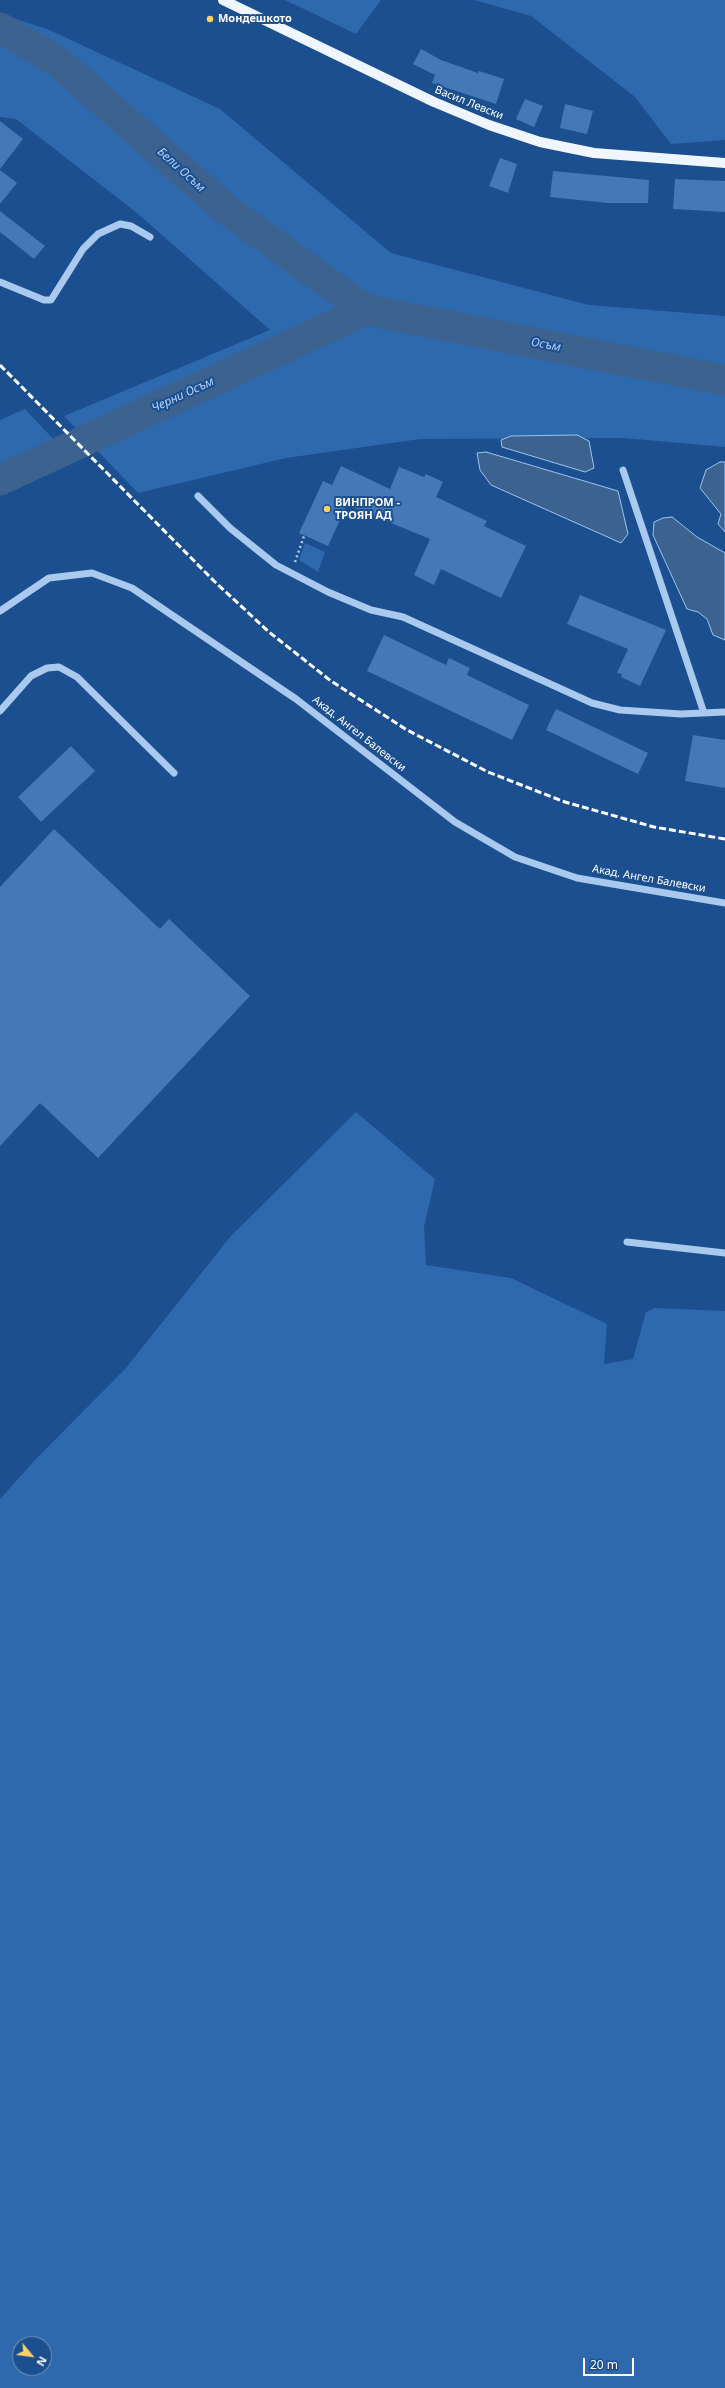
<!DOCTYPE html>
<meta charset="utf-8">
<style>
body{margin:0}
#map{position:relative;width:725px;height:2388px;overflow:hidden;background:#1b4f8f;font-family:"Noto Sans",sans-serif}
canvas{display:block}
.north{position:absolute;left:12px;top:2336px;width:40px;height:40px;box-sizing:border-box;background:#1b4f8f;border:1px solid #7695bc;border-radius:50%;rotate:119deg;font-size:11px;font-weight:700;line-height:16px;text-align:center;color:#fff}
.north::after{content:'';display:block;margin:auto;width:14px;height:18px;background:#ffd166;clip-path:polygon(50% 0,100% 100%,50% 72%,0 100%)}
.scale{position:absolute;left:583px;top:2358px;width:51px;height:18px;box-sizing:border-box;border:2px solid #fff;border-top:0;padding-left:5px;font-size:12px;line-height:14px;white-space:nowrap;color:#fff;-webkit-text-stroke:3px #1b4f8f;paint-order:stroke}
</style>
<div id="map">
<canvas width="725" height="2388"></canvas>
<div class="north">N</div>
<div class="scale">20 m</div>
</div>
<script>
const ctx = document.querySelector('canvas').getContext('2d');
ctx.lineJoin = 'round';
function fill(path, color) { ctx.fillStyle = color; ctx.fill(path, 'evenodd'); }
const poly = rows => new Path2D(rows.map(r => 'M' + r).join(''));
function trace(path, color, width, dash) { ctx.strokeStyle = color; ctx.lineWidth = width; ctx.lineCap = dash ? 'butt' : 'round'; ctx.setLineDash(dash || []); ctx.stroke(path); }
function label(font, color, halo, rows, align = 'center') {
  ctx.font = font + ' "Noto Sans",sans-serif'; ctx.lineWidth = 4; ctx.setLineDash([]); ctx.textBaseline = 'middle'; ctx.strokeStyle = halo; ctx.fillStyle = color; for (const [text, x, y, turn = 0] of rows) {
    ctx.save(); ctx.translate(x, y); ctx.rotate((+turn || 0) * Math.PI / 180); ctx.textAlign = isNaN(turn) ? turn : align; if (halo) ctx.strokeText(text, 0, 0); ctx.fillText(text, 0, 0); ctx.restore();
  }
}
fill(poly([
 [285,0,381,0,356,34],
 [474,0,725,0,725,140,671,144,635,97,531,16],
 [0,14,47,29,220,109,391,253,589,305,725,316,725,447,624,438,420,439,286,458,138,493,64,416,270,330,137,213,16,119,0,117],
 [25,409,58,444,0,467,0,420],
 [305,543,325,552,318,572,299,560],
 [356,1112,435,1179,424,1227,426,1265,511,1278,607,1324,604,1364,633,1359,646,1312,655,1308,725,1311,725,2388,0,2388,0,1499,35,1460,126,1368,230,1237],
 [20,2344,44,2344,44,2368,20,2368]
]), '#2e69ad');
const water = poly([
 [577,435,589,441,594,468,585,472,502,447,501,440,511,436,577,435],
 [486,452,618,491,628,534,621,543,491,485,480,470,477,453,486,452],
 [720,462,725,462,725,532,718,524,721,514,700,488,706,470,720,462],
 [672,517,697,537,725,553,725,640,713,635,707,619,698,612,687,609,653,535,654,522,663,518,672,517]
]);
fill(water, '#3c6290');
trace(water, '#9cc4f0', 1);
trace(poly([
 [0,28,56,60,227,210,366,310,725,380],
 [0,480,366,310]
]), '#3c6290', 31);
fill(poly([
 [421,49,441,60,478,73,479,71,504,79,496,104,432,83,435,75,413,64],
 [525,99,543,106,534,127,516,119],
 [565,104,593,111,587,134,560,128],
 [0,121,23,139,0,169],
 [500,158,517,164,508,193,489,186],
 [0,170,17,183,0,204],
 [553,171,649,180,648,203,608,203,550,197],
 [675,179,725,181,725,212,673,209],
 [0,211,45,246,34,259,0,232],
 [341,466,390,489,399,467,424,477,426,474,443,482,436,497,487,521,484,526,526,546,501,598,441,569,434,585,414,575,430,539,347,505,328,546,299,533,323,481,332,485],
 [580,595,666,630,640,686,621,677,622,674,617,673,628,649,567,624],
 [384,635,446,665,449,658,470,668,467,675,529,705,512,740,367,671],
 [556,709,648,753,638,774,546,730],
 [693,735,725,740,725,788,685,781],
 [71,746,95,771,41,822,18,797],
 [54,829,160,929,169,919,250,996,98,1158,40,1103,0,1146,0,887]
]), '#4478b7');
trace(poly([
 [295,562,304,536]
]), '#a9c9ee', 2.5, [2, 3]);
trace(poly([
 [0,282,44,300,51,300,83,249,98,234,120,224,131,226,150,237],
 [623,470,704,713],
 [198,496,230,528,276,565,328,592,371,610,403,617,592,703,620,710,681,714,725,712],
 [0,611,49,578,92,573,132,588,296,699,455,822,515,857,577,878,725,903],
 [0,711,31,676,47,668,59,667,77,677,174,773],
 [627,1242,725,1253]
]), '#a9c9ee', 7);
trace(poly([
 [223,0,434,102,489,125,540,142,594,153,725,163]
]), '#f0f6ff', 10);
trace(poly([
 [0,365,214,581,269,632,331,681,407,730,488,772,565,802,654,827,725,839]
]), '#fff', 3, [7, 3]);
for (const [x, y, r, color] of [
 [210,19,4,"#ffd166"],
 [327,509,4,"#ffd166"]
]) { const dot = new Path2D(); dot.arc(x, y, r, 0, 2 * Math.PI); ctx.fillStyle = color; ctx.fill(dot); trace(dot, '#1b4f8f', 1.5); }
label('bold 11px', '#fff', '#1b4f8f', [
 ["Мондешкото",218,19],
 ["ВИНПРОМ -",335,503],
 ["ТРОЯН АД",335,516]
], 'left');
label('11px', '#fff', '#1b4f8f', [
 ["Васил Левски",469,103,22],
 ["Акад. Ангел Балевски",359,734,38],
 ["Акад. Ангел Балевски",649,879,10]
]);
label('italic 12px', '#b5d3f5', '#1b4f8f', [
 ["Бели Осъм",181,170,42],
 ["Осъм",546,345,11],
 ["Черни Осъм",183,395,-25]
]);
</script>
